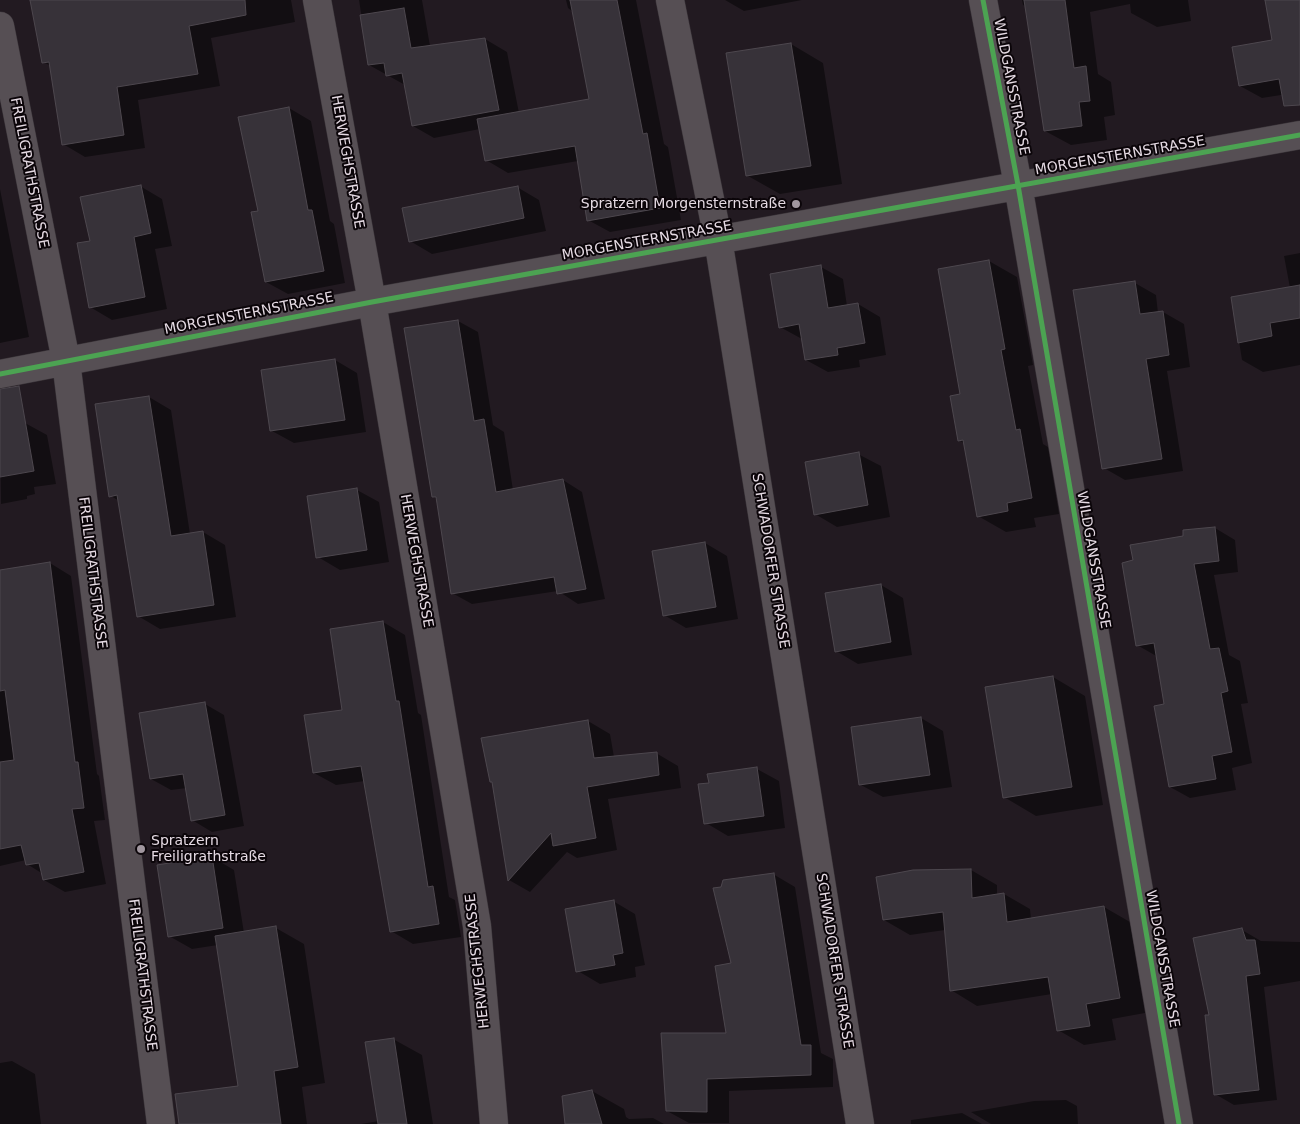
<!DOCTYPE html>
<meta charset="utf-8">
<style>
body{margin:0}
canvas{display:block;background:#221a21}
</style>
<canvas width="1300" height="1124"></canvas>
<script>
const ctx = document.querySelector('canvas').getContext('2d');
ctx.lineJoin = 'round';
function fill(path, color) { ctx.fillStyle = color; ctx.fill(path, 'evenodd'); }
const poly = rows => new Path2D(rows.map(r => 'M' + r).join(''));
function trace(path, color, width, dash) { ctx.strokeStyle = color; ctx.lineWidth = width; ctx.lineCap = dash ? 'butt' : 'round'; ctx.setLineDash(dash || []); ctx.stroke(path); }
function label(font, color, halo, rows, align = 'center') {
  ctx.font = font + ' "DejaVu Sans",sans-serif'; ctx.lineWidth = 4; ctx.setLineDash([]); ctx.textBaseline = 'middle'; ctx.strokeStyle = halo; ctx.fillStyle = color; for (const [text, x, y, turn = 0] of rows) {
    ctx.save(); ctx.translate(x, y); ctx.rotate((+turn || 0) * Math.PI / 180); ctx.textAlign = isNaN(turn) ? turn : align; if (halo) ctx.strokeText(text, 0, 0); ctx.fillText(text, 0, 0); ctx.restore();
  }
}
fill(poly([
 [31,0,291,0,295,22,211,38,220,86,138,100,145,148,85,157,63,144,51,66,43,62],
 [359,0,422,0,430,46,485,39,507,52,519,113,590,100,573,12,568,8,566,0,636,0,664,144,668,147,681,220,610,232,588,220,578,161,508,173,486,160,480,129,434,138,413,126,405,85,369,65],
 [725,0,802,0,744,11],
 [1022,0,1188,0,1191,21,1157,27,1131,13,1130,4,1090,12,1098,74,1111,82,1115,115,1104,117,1107,140,1071,145,1045,131,1027,7,1023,5],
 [1267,0,1300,0,1300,92,1262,98,1240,86,1274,41],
 [791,44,823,63,842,184,780,194,748,176],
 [289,108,311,121,330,221,334,224,345,283,288,294,266,282,259,212],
 [140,186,162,199,172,246,155,249,167,309,112,320,90,307,91,242],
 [517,187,539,200,546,231,432,254,410,241],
 [0,189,29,337,0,343],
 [1300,253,1300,365,1263,372,1242,360,1232,298,1290,288,1284,256],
 [989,261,1017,277,1033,365,1028,366,1043,444,1048,447,1059,514,1034,518,1036,527,1006,532,978,516,965,444,959,440,961,395],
 [821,267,843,279,847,306,858,304,880,317,886,355,859,360,860,367,828,372,806,360,802,339,780,327],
 [1135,283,1156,295,1158,313,1163,312,1184,324,1190,367,1167,371,1183,471,1125,480,1104,468],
 [458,321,478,332,493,425,504,432,513,490,563,480,582,492,605,599,578,604,558,591,472,604,452,593,437,499,433,497],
 [335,360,357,373,366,432,294,443,272,431],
 [149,397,171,410,190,534,203,532,225,545,236,617,160,629,138,616,119,501,111,496],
 [25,423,47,435,56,484,34,487,35,494,27,496,27,499,1,504,0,427],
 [858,454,881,466,890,517,837,527,815,514],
 [357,490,379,502,389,562,340,570,318,557],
 [1215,528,1235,540,1238,572,1214,575,1229,655,1240,661,1248,703,1241,704,1252,763,1232,768,1236,790,1190,798,1170,787,1165,705,1158,657,1137,645,1135,561,1185,537],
 [705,543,727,556,738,619,686,628,664,615],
 [50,563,71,576,97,774,99,776,105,820,94,821,106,884,65,892,44,880,43,874,27,864,26,860,0,866,0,571],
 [881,585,903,598,912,655,858,664,836,651],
 [383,622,405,635,418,713,421,715,449,897,455,900,461,937,413,944,391,931,365,781,336,785,314,773,344,711,331,630],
 [1053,677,1085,696,1103,805,1036,816,1004,797],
 [205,704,224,715,244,826,212,832,192,820,187,788,171,790,151,779],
 [921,718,943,731,952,787,883,797,861,785,852,728],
 [588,721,610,734,614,757,656,753,678,766,681,788,608,799,617,850,577,858,567,852,530,892,509,880,494,783,491,782],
 [757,769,779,781,785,828,728,836,706,823,710,784],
 [212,857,234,870,244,933,276,928,304,944,325,1083,302,1087,307,1124,180,1124,240,1087,218,945,192,949,169,936],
 [971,870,997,885,997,895,1004,894,1030,909,1031,919,1104,907,1130,922,1145,1013,1112,1019,1116,1040,1084,1045,1058,1030,1052,994,977,1006,951,990,945,930,910,935,884,920],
 [773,874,795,887,821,1053,833,1059,833,1087,729,1091,729,1123,689,1123,667,1111,727,1034,733,964],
 [613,901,635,914,645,965,635,967,636,977,600,984,578,971],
 [1242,930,1261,941,1300,942,1300,981,1264,987,1277,1100,1234,1105,1215,1094,1210,1016],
 [393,1039,422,1055,433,1124,361,1124,379,1121],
 [12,1061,35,1074,41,1124,0,1124,0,1063],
 [592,1091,624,1109,626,1117,629,1119,653,1118,664,1124,566,1124],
 [1066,1100,1077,1106,1078,1124,991,1124,971,1112,1034,1101],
 [962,1113,982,1124,911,1124,911,1120]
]), '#0007');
const building = poly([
 [30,0,245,0,246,15,189,26,198,74,117,87,124,135,62,145,49,62,42,63,30,0],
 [570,0,617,0,643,134,647,133,660,208,587,221,575,146,485,161,477,119,589,99,570,0],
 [1024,0,1065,0,1074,68,1086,66,1090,101,1079,102,1082,126,1044,131,1024,0],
 [1265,0,1300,0,1300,105,1284,106,1279,79,1239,86,1232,47,1272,40,1265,0],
 [404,8,411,48,485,38,499,110,412,126,402,73,386,76,384,63,368,65,360,15,404,8],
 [791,43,811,166,746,176,726,53,791,43],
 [289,107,308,210,312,210,324,271,265,282,251,212,258,211,238,117,289,107],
 [141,185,151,233,134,237,145,297,89,308,77,243,90,241,80,197,141,185],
 [518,186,524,218,409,242,402,208,518,186],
 [989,260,1005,349,1001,350,1016,430,1020,429,1032,498,1007,503,1008,511,977,517,963,440,958,441,950,396,960,394,938,269,989,260],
 [821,265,828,308,858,303,865,343,837,348,838,355,805,360,799,324,779,328,770,274,821,265],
 [1135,281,1140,314,1163,311,1169,355,1146,359,1162,459,1102,469,1073,290,1135,281],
 [1300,285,1300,318,1270,323,1272,336,1238,343,1231,297,1300,285],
 [458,320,474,421,484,419,496,492,563,479,586,589,557,594,554,577,451,594,436,497,432,497,404,328,458,320],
 [335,359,345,420,270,431,261,370,335,359],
 [19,386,34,471,0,477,0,389,19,386],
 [149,396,171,536,203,531,214,605,137,617,117,495,109,497,95,404,149,396],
 [859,452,868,505,814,515,805,462,859,452],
 [357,488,367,550,316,558,307,496,357,488],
 [1215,527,1219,561,1194,564,1210,649,1219,648,1228,691,1221,693,1232,752,1212,756,1216,779,1169,787,1154,706,1164,704,1154,643,1136,646,1122,563,1133,560,1130,545,1183,536,1183,530,1215,527],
 [705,542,716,607,663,616,652,551,705,542],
 [50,562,75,762,78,762,84,808,72,809,84,872,43,880,39,863,26,865,21,845,0,849,0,762,14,760,5,690,0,691,0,570,50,562],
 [881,584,891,642,835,652,825,593,881,584],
 [383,621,396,701,399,701,428,887,433,886,439,924,390,932,361,766,313,773,304,715,342,710,330,629,383,621],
 [1053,676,1072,787,1003,798,985,687,1053,676],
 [205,702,225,815,191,821,183,774,150,779,139,713,205,702],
 [921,717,930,775,859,785,851,727,921,717],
 [588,720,594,758,657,752,659,775,587,787,596,838,553,846,551,833,508,881,492,782,490,782,481,738,588,720],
 [757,767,764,816,704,824,698,784,709,783,707,774,757,767],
 [212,856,223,928,168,937,157,865,212,856],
 [971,869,972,898,1004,893,1007,922,1104,906,1120,998,1086,1004,1090,1026,1057,1031,1048,977,950,991,943,912,883,920,876,877,913,870,971,869],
 [774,873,801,1045,811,1045,811,1075,707,1079,707,1112,666,1111,661,1033,726,1033,715,966,731,963,713,888,721,887,723,880,774,873],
 [614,900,623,953,613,955,615,965,576,972,565,909,614,900],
 [276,926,298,1067,274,1071,281,1124,179,1124,175,1094,238,1086,215,936,276,926],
 [1242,928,1246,940,1255,940,1260,974,1246,976,1259,1090,1214,1095,1205,1015,1209,1015,1193,938,1242,928],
 [394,1038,407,1124,378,1124,365,1042,394,1038],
 [592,1090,602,1124,565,1124,562,1096,592,1090]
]);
fill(building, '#373239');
trace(building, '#4d474e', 1);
const minor = poly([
 [317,0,372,302,477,926,494,1124],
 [670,0,718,239,860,1124],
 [983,0,1018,185,1179,1124],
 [0,26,66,361,161,1124],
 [0,374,372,302,1300,135]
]);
trace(minor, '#3a3439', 29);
trace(minor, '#564f54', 28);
trace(poly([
 [983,0,1018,185,1179,1124],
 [0,374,372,302,1300,135]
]), '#4ca352', 5);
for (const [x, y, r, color] of [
 [796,204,5,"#a1979f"],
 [141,849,5,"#a1979f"]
]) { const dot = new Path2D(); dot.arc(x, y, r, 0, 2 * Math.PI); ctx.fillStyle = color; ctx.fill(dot); trace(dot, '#0b0509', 2); }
label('14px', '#e5dae3', '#0b0509', [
 ["WILDGANSSTRASSE",1011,87,79],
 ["MORGENSTERNSTRASSE",1120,156,-10],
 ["HERWEGHSTRASSE",347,162,80],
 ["FREILIGRATHSTRASSE",29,173,79],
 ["MORGENSTERNSTRASSE",647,241,-10],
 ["MORGENSTERNSTRASSE",249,314,-11],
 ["WILDGANSSTRASSE",1093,560,80],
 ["HERWEGHSTRASSE",416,561,80],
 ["SCHWADORFER STRASSE",770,561,81],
 ["FREILIGRATHSTRASSE",92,573,83],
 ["WILDGANSSTRASSE",1162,959,80],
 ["HERWEGHSTRASSE",478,961,-96],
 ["SCHWADORFER STRASSE",834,961,81],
 ["FREILIGRATHSTRASSE",142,975,83]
]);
label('14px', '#e5dae3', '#0b0509', [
 ["Spratzern Morgensternstraße",786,204],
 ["Spratzern",151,841,"left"],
 ["Freiligrathstraße",151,857,"left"]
], 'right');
</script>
